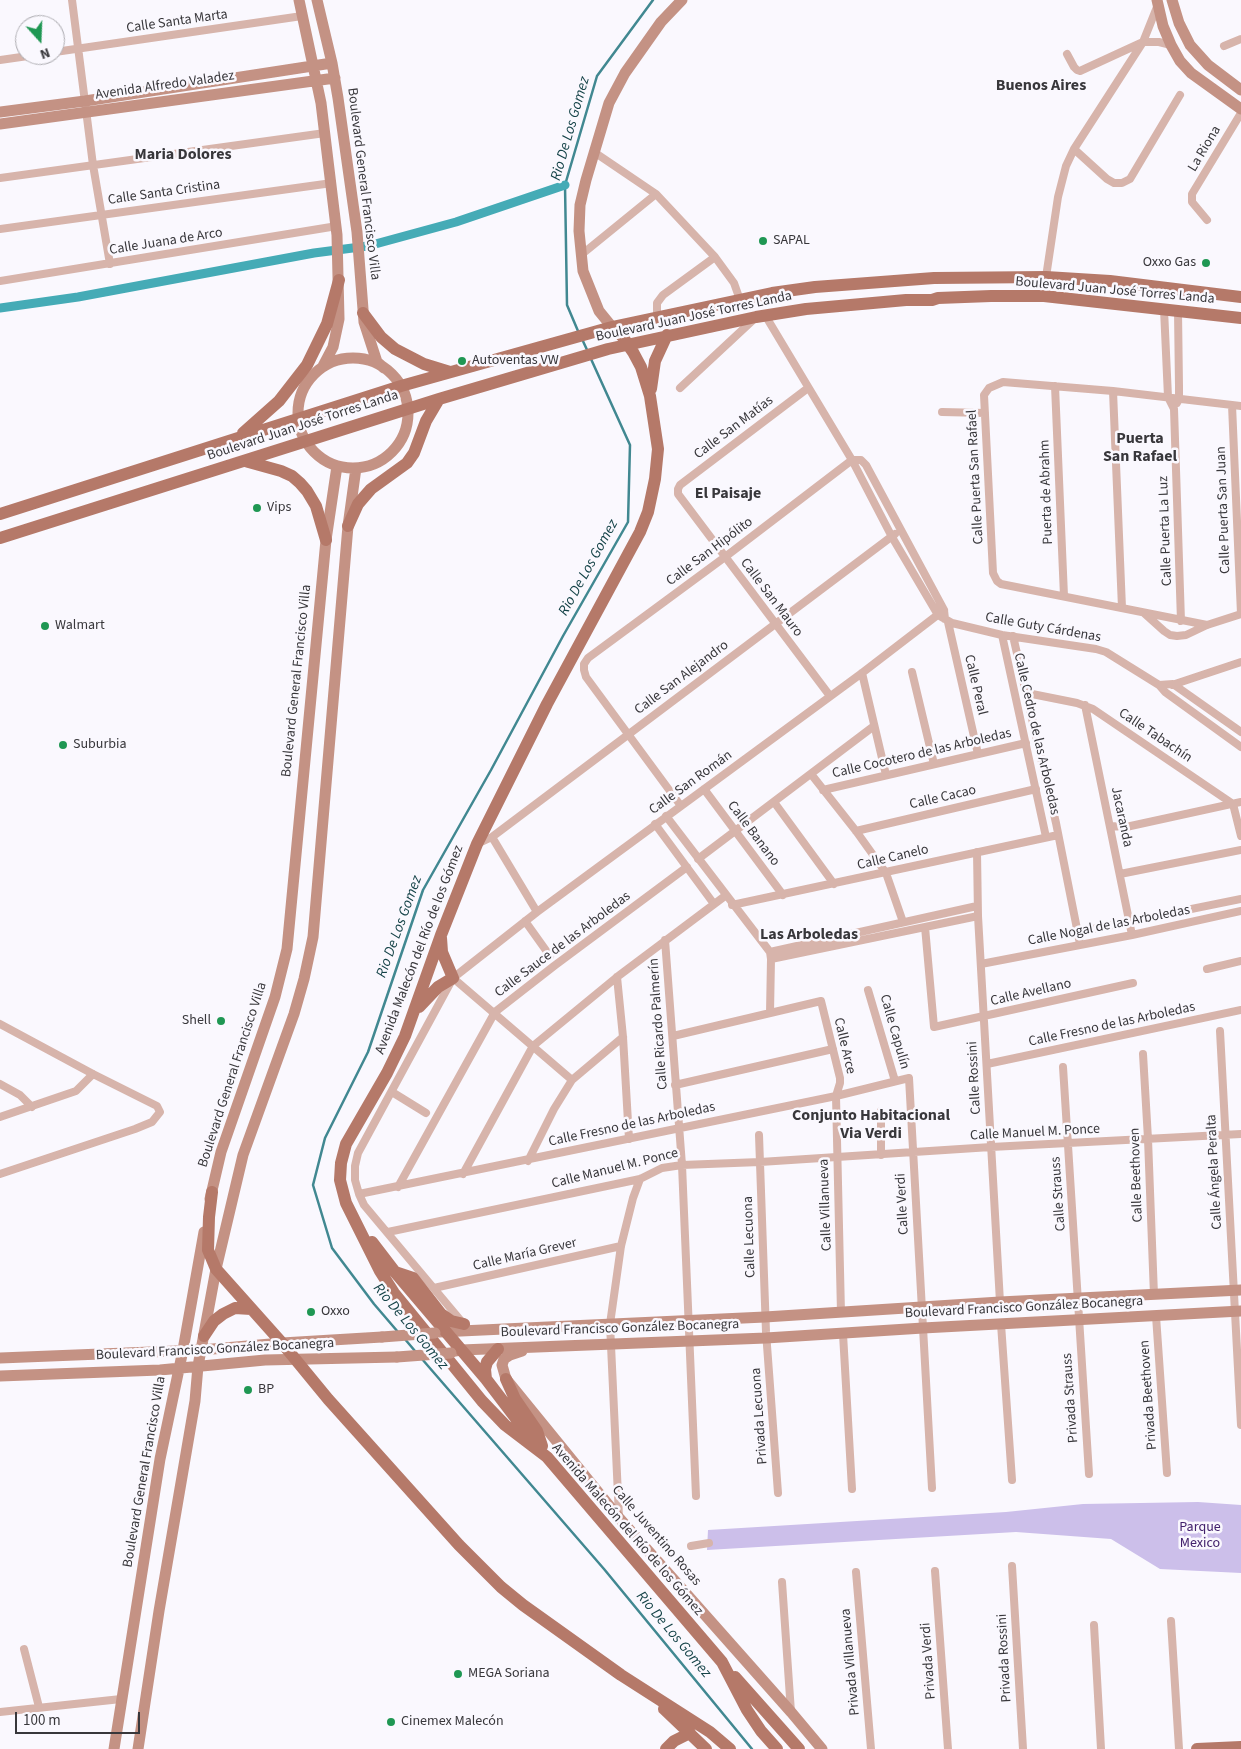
<!DOCTYPE html>
<meta charset="utf-8">
<style>
body{margin:0}
#map{position:relative;width:1241px;height:1749px;overflow:hidden;background:#faf8fe;font-family:"Source Sans 3",sans-serif}
canvas{display:block}
.north{position:absolute;left:15px;top:15px;width:50px;height:50px;box-sizing:border-box;background:#faf8fe;border:1px solid #acabb0;border-radius:50%;rotate:160deg;font-size:14px;font-weight:700;line-height:20px;text-align:center;color:#38373b}
.north::after{content:'';display:block;margin:auto;width:18px;height:22px;background:#1f9753;clip-path:polygon(50% 0,100% 100%,50% 72%,0 100%)}
.scale{position:absolute;left:15px;top:1712px;width:125px;height:22px;box-sizing:border-box;border:2px solid #38373b;border-top:0;padding-left:6px;font-size:15px;line-height:18px;white-space:nowrap;color:#38373b;-webkit-text-stroke:4px #faf8fe;paint-order:stroke}
</style>
<div id="map">
<canvas width="1241" height="1749"></canvas>
<div class="north">N</div>
<div class="scale">100 m</div>
</div>
<script>
const ctx = document.querySelector('canvas').getContext('2d');
ctx.lineJoin = 'round';
function fill(path, color) { ctx.fillStyle = color; ctx.fill(path, 'evenodd'); }
const poly = rows => new Path2D(rows.map(r => 'M' + r).join(''));
function trace(path, color, width, dash) { ctx.strokeStyle = color; ctx.lineWidth = width; ctx.lineCap = dash ? 'butt' : 'round'; ctx.setLineDash(dash || []); ctx.stroke(path); }
function label(font, color, halo, rows, align = 'center') {
  ctx.font = font + ' "Source Sans 3",sans-serif'; ctx.lineWidth = 5; ctx.setLineDash([]); ctx.textBaseline = 'middle'; ctx.strokeStyle = halo; ctx.fillStyle = color; for (const [text, x, y, turn = 0] of rows) {
    ctx.save(); ctx.translate(x, y); ctx.rotate((+turn || 0) * Math.PI / 180); ctx.textAlign = isNaN(turn) ? turn : align; if (halo) ctx.strokeText(text, 0, 0); ctx.fillText(text, 0, 0); ctx.restore();
  }
}
fill(poly([
 [1198,1502,1241,1505,1241,1573,1160,1569,1111,1539,1016,1532,707,1550,708,1530,1006,1512,1083,1504]
]), '#ccbfea');
trace(poly([
 [578,331,567,305,565,185,597,76,653,0],
 [582,339,588,352],
 [398,1332,374,1304,332,1248,313,1185,325,1138,368,1052,423,890,491,770,563,636,628,522,630,445,591,359],
 [404,1338,415,1351],
 [422,1359,604,1569,752,1749]
]), '#418891', 2.5);
trace(poly([
 [0,308,78,297,314,253,368,246,456,222,565,185]
]), '#45abb6', 9);
trace(poly([
 [72,0,93,165,110,264],
 [1224,46,1241,39],
 [55,52,302,16],
 [1067,54,1074,67,1077,70,1080,71,1143,42,1159,42,1171,45],
 [0,60,35,55],
 [1074,149,1107,179,1114,183,1122,183,1130,179,1180,95],
 [594,152,656,194,715,257,734,283,740,300],
 [0,178,325,133],
 [1207,220,1192,202,1192,194,1241,113],
 [0,229,332,183],
 [581,255,656,194],
 [1046,277,1058,197,1066,166,1074,149,1143,42,1157,7],
 [0,281,337,226],
 [1164,309,1168,397,1174,409,1181,621],
 [765,315,852,460,892,537,938,615,952,623,1002,635,1096,649,1106,652,1159,685,1165,692,1241,747],
 [657,317,657,303,663,295,715,257],
 [1055,386,1064,596],
 [680,388,753,320],
 [808,388,680,485,678,489,678,494,830,696],
 [1113,391,1122,608],
 [1177,403,1179,398,1179,387,1178,311],
 [942,412,985,413],
 [1144,613,1164,631,1170,635,1177,636,1186,635,1207,625,1241,614,1232,405],
 [948,622,978,754],
 [1207,625,1001,584,997,581,993,573,984,395,989,388,1003,382,1113,391,1241,406],
 [1002,635,1046,837],
 [1013,636,1056,823,1080,944],
 [912,672,934,764],
 [862,673,886,775],
 [1159,685,1173,684,1241,732],
 [1172,685,1241,662],
 [1027,693,1077,703,1093,709,1233,804,1241,836],
 [1085,705,1132,935],
 [811,774,856,831,886,873,903,922],
 [704,789,783,895],
 [823,790,1026,743],
 [774,802,834,884],
 [681,806,586,677,584,670,584,664,588,658,725,557,852,460,861,460,866,465,944,610,945,619],
 [666,816,770,952,771,959,770,1013],
 [655,824,714,904],
 [1110,826,1126,827,1241,802],
 [856,831,1036,789],
 [492,837,537,912],
 [477,844,492,837,895,534],
 [977,852,978,916,1000,1302],
 [698,859,874,726],
 [1120,874,1241,850],
 [732,905,1058,835],
 [525,921,550,956],
 [925,927,934,1027,1133,983],
 [1078,932,1241,899],
 [665,940,682,1165,696,1496],
 [770,952,977,906],
 [771,959,978,916],
 [981,964,1132,935,1241,911],
 [1207,969,1241,961],
 [617,977,623,1037,629,1139],
 [453,978,572,1080],
 [868,990,895,1081],
 [0,1024,93,1074,157,1106,160,1112,152,1122,135,1129,0,1174],
 [1220,1031,1241,1425],
 [673,1036,821,1001,840,1078,840,1083,836,1096,841,1313],
 [1143,1054,1148,1139,1154,1295],
 [987,1064,1241,1010],
 [1063,1067,1089,1474],
 [0,1084,20,1095,32,1107],
 [675,1085,833,1049],
 [392,1092,426,1113],
 [881,1111,881,1155],
 [0,1117,76,1091,93,1074],
 [759,1135,766,1332,778,1493],
 [528,1161,554,1109,572,1080,623,1037],
 [463,1174,533,1046,617,977,725,896],
 [398,1187,495,1012,554,966,687,867],
 [359,1194,836,1096,909,1078,932,1488],
 [388,1232,640,1179,662,1168,682,1165,760,1162,991,1147,1241,1134],
 [434,1288,621,1246],
 [1156,1316,1167,1473],
 [462,1322,364,1205,359,1194,355,1180,355,1166,358,1153,453,978,537,912,862,673,944,610],
 [1001,1324,1012,1480],
 [843,1334,852,1489],
 [619,1517,610,1324,621,1246,633,1198,640,1179],
 [691,1546,709,1543],
 [1012,1566,1023,1749],
 [935,1571,948,1749],
 [856,1572,871,1749],
 [782,1582,791,1712],
 [1171,1621,1179,1749],
 [1094,1625,1101,1749],
 [24,1649,39,1707],
 [0,1712,121,1699]
]), '#d7b4ab', 8);
trace(poly([
 [299,0,321,103,337,235,339,319,333,347,323,366],
 [317,0,332,63,338,98,357,232,364,322,377,362,384,368],
 [1157,0,1163,26,1171,45,1180,61,1191,73,1241,109],
 [1172,0,1179,23,1190,45,1208,65,1241,90],
 [0,112,85,101,332,63],
 [0,124,335,78],
 [612,327,599,311,583,271,579,231,580,205,586,180,609,103,625,73,661,22,682,0],
 '298 413a55 55 0 1 1 110 0a55 55 0 1 1-110 0Z',
 [210,1199,221,1152,275,997,287,949,326,540,337,466],
 [439,1332,765,1317,1000,1302,1241,1290],
 [455,1351,461,1350,766,1338,923,1328,1241,1311],
 [522,1351,510,1355,504,1359,502,1365,506,1379,620,1519,791,1712,822,1749],
 [0,1358,201,1350,282,1343,382,1337],
 [0,1376,160,1370,265,1360,397,1357],
 [114,1749,160,1459,183,1350,204,1232],
 [138,1749,159,1611,195,1401,198,1366,216,1269,243,1155,294,1014,304,979,313,937,348,526,356,468]
]), '#c49284', 11);
trace(poly([
 [363,313,381,337,395,349,424,364,450,372],
 [612,327,622,336,633,352,641,367,650,396,658,449,655,479,648,512,640,532,547,704,477,844,441,935,405,1036,387,1073,346,1144,341,1163,340,1180,346,1203,380,1271,394,1293,482,1401,505,1425,547,1457,722,1662,747,1710,761,1731,777,1749],
 [651,389,655,361,667,335],
 [243,433,279,401,307,365,327,324,339,280],
 [245,461,281,471,292,476,300,483,307,491,316,506,326,540],
 [0,514,401,386,612,327,772,293,815,287,934,278,1046,277,1110,281,1241,297],
 [348,526,358,504,364,497,371,489,407,463,414,453,426,421,439,399],
 [0,538,439,399,608,349,756,317,806,309,906,300,932,300,938,298,991,296,1044,296,1241,318],
 [419,1007,438,987,453,978,442,952,441,938],
 [212,1192,209,1217,208,1250,216,1269,282,1343,328,1399,459,1545,501,1587,523,1605,621,1675,710,1732,730,1749],
 [372,1242,395,1272,486,1379,534,1442],
 [395,1272,413,1278,441,1314,451,1321,464,1324],
 [204,1336,214,1321,223,1314,235,1308,251,1309],
 [486,1379,485,1369,487,1362,498,1349],
 [506,1379,515,1399,537,1431,542,1446],
 [735,1677,799,1749],
 [664,1709,706,1749],
 [666,1749,674,1741,690,1733],
 [1197,1749,1241,1747]
]), '#b57969', 12);
trace(poly([
 [382,1337,435,1333],
 [397,1357,451,1353]
]), '#c49284', 11);
for (const [x, y, r, color] of [
 [763,241,5,"#1f9753"],
 [1206,263,5,"#1f9753"],
 [462,361,5,"#1f9753"],
 [257,508,5,"#1f9753"],
 [45,626,5,"#1f9753"],
 [63,745,5,"#1f9753"],
 [221,1021,5,"#1f9753"],
 [311,1312,5,"#1f9753"],
 [248,1390,5,"#1f9753"],
 [458,1674,5,"#1f9753"],
 [391,1722,5,"#1f9753"]
]) { const dot = new Path2D(); dot.arc(x, y, r, 0, 2 * Math.PI); ctx.fillStyle = color; ctx.fill(dot); trace(dot, '#faf8fe', 2); }
label('14px', '#38373b', '#faf8fe', [
 ["Calle Santa Marta",177,22,-8],
 ["Avenida Alfredo Valadez",165,86,-8],
 ["La Riona",1205,149,-59],
 ["Boulevard General Francisco Villa",363,184,83],
 ["Calle Santa Cristina",164,193,-8],
 ["Calle Juana de Arco",166,242,-9],
 ["Boulevard Juan José Torres Landa",1115,291,5],
 ["Boulevard Juan José Torres Landa",694,317,-12],
 ["Boulevard Juan José Torres Landa",303,426,-18],
 ["Calle San Matías",734,428,-37],
 ["Calle Puerta San Rafael",976,477,-93],
 ["Puerta de Abrahm",1047,492,-92],
 ["Calle Puerta San Juan",1224,510,-92],
 ["Calle Puerta La Luz",1166,531,-92],
 ["Calle San Hipólito",710,552,-37],
 ["Calle San Mauro",771,598,53],
 ["Calle Guty Cárdenas",1043,628,10],
 ["Calle San Alejandro",682,678,-37],
 ["Boulevard General Francisco Villa",297,681,-84],
 ["Calle Peral",975,685,77],
 ["Calle Cedro de las Arboledas",1036,734,77],
 ["Calle Tabachín",1155,736,34],
 ["Calle Cocotero de las Arboledas",922,754,-13],
 ["Calle San Román",691,783,-36],
 ["Calle Cacao",943,798,-13],
 ["Jacaranda",1121,817,78],
 ["Calle Banano",753,834,53],
 ["Calle Canelo",893,858,-13],
 ["Calle Nogal de las Arboledas",1109,926,-11],
 ["Calle Sauce de las Arboledas",563,945,-37],
 ["Avenida Malecón del Río de los Gómez",420,950,-69],
 ["Calle Avellano",1031,993,-13],
 ["Calle Ricardo Palmerín",659,1024,-94],
 ["Calle Fresno de las Arboledas",1112,1025,-12],
 ["Calle Capulín",894,1032,74],
 ["Calle Arce",844,1046,77],
 ["Boulevard General Francisco Villa",233,1075,-72],
 ["Calle Rossini",975,1078,-93],
 ["Calle Fresno de las Arboledas",632,1125,-12],
 ["Calle Manuel M. Ponce",1035,1133,-3],
 ["Calle Manuel M. Ponce",615,1169,-14],
 ["Calle Ángela Peralta",1215,1172,-93],
 ["Calle Beethoven",1137,1175,-92],
 ["Calle Strauss",1059,1194,-94],
 ["Calle Verdi",903,1204,-93],
 ["Calle Villanueva",826,1205,-92],
 ["Calle Lecuona",750,1237,-92],
 ["Calle María Grever",525,1255,-13],
 ["Boulevard Francisco González Bocanegra",1024,1308,-3],
 ["Boulevard Francisco González Bocanegra",620,1329,-2],
 ["Boulevard Francisco González Bocanegra",215,1350,-3],
 ["Privada Beethoven",1149,1395,-94],
 ["Privada Strauss",1071,1398,-94],
 ["Privada Lecuona",760,1416,-94],
 ["Boulevard General Francisco Villa",145,1472,-80],
 ["Avenida Malecón del Río de los Gómez",627,1530,49],
 ["Calle Juventino Rosas",656,1536,49],
 ["Privada Rossini",1005,1658,-93],
 ["Privada Verdi",929,1661,-94],
 ["Privada Villanueva",851,1662,-95]
]);
label('14px', '#38373b', '#faf8fe', [
 ["SAPAL",773,241],
 ["Oxxo Gas",1196,263,"right"],
 ["Autoventas VW",472,361],
 ["Vips",267,508],
 ["Walmart",55,626],
 ["Suburbia",73,745],
 ["Shell",211,1021,"right"],
 ["Oxxo",321,1312],
 ["BP",258,1390],
 ["MEGA Soriana",468,1674],
 ["Cinemex Malecón",401,1722]
], 'left');
label('14px', '#42216c', '#faf8fe', [
 ["Parque",1200,1528],
 ["Mexico",1200,1544]
]);
label('italic 15px', '#154348', '#faf8fe', [
 ["Rio De Los Gomez",571,129,-74],
 ["Rio De Los Gomez",589,568,-61],
 ["Rio De Los Gomez",400,927,-70],
 ["Rio De Los Gomez",410,1327,50],
 ["Rio De Los Gomez",673,1635,50]
]);
label('bold 16px', '#38373b', '#faf8fe', [
 ["Buenos Aires",1041,86],
 ["Maria Dolores",183,155],
 ["Puerta",1140,439],
 ["San Rafael",1140,457],
 ["El Paisaje",728,494],
 ["Las Arboledas",809,935],
 ["Conjunto Habitacional",871,1116],
 ["Via Verdi",871,1134]
]);
</script>
